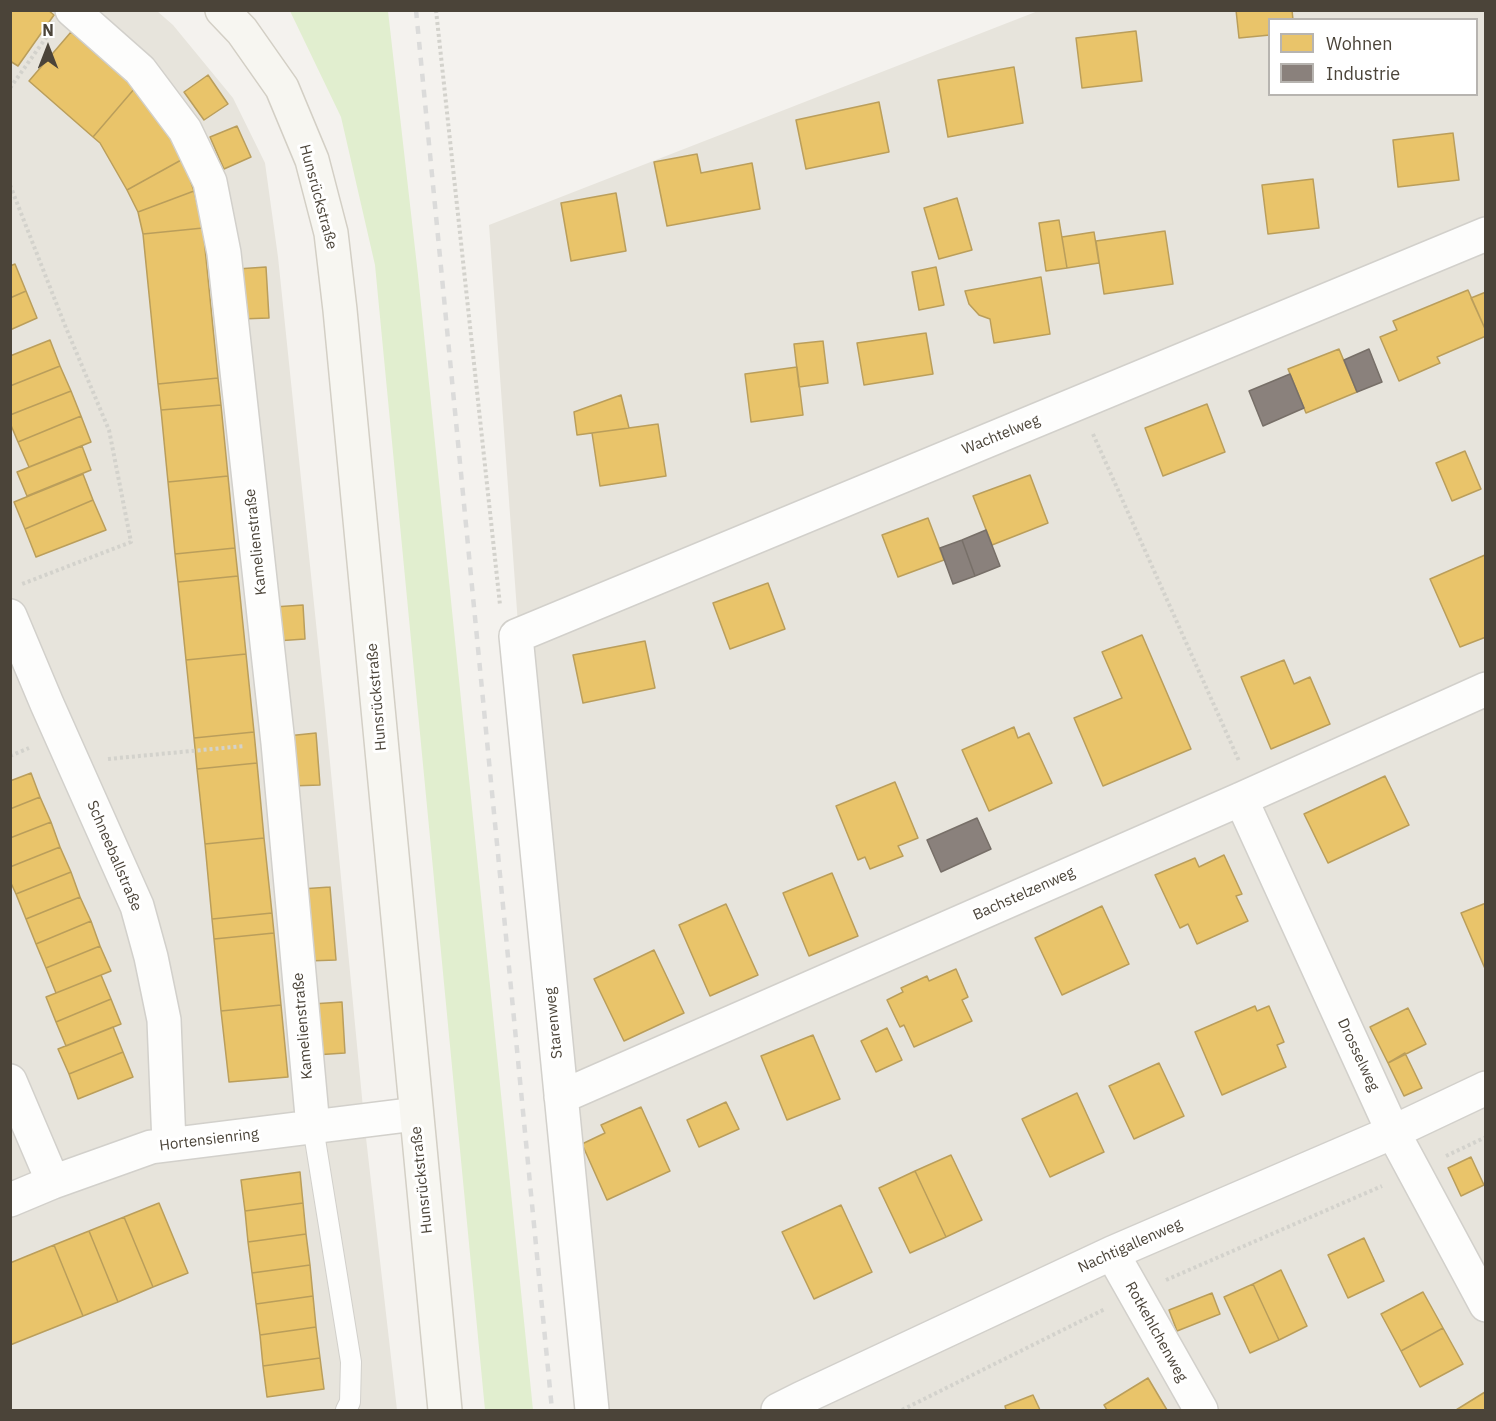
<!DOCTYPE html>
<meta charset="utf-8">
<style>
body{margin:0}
#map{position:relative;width:1496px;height:1421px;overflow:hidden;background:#f4f2ee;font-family:"IBM Plex Sans",sans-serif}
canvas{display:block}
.frame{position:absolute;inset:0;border:12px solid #4b4439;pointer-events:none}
.legend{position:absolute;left:1268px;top:18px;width:210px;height:78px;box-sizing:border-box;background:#fff;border:2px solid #b7b4b0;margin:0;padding:8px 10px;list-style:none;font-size:18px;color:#4b4439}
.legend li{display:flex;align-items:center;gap:12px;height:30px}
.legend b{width:30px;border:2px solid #b7b4b0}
.north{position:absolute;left:18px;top:18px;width:60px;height:60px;-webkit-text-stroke:4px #fff;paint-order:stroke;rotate:0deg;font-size:16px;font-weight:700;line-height:24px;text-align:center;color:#4b4439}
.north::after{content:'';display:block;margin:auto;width:21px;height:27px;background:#4b4439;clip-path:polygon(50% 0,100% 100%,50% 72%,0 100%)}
</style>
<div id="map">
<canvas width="1496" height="1421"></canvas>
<div class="frame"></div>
<ul class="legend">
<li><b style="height:16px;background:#e9c46a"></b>Wohnen</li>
<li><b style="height:16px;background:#8a817c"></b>Industrie</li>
</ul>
<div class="north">N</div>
</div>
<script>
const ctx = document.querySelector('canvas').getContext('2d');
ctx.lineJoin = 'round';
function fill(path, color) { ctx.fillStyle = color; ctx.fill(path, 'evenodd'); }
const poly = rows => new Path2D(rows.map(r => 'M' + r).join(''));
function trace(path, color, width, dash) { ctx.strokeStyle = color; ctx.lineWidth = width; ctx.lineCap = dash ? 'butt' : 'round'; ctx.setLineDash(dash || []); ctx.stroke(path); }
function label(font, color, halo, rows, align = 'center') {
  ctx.font = font + ' "IBM Plex Sans",sans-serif'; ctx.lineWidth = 6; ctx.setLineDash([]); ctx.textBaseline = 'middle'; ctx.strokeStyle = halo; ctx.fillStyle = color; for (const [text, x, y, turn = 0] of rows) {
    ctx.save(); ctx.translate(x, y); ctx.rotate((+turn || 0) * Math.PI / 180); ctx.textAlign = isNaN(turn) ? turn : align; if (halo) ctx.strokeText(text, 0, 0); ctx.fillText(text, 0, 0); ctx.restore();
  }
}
fill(poly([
 [10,11,157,11,173,25,233,98,265,163,278,257,325,710,365,1129,397,1410,11,1410],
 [1038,11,1485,11,1485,1410,575,1410,489,225],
 [1270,20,1476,20,1476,94,1270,94]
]), '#e7e4dc');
fill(poly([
 [290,11,388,11,418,275,533,1410,485,1410,375,265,341,117]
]), '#e1eecf');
const homes = poly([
 [10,10,48,10,54,15,18,66,10,61,10,10],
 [1236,10,1292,10,1293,20,1270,20,1270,35,1239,38,1236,10],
 [1136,31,1142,81,1082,88,1076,38,1136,31],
 [71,32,135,88,93,137,29,81,71,32],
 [1014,67,1023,123,948,137,938,80,1014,67],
 [208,75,228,104,204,120,184,92,208,75],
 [135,88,152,103,183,159,127,190,100,143,93,137,135,88],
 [879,102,889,152,806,169,796,120,879,102],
 [237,126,251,157,224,169,210,137,237,126],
 [1453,133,1459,180,1398,187,1393,140,1453,133],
 [697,154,701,173,752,163,760,209,667,226,654,162,697,154],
 [183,159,194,191,138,212,127,190,183,159],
 [1313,179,1319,228,1268,234,1262,185,1313,179],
 [194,191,203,228,143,234,138,212,194,191],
 [616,193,626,251,571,261,561,203,616,193],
 [957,198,972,250,939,259,924,208,957,198],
 [1059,220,1067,268,1046,271,1039,223,1059,220],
 [203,228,218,378,158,384,143,234,203,228],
 [1165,231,1173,284,1104,294,1096,241,1165,231],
 [1094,232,1099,263,1067,268,1062,237,1094,232],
 [15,264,26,291,10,298,10,266,15,264],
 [266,267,269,318,240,319,237,269,266,267],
 [936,267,944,305,919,310,912,272,936,267],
 [1041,277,1050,334,994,343,990,319,979,315,969,304,965,291,1041,277],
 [1468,290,1486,331,1486,336,1437,357,1440,363,1399,381,1380,337,1397,330,1393,321,1468,290],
 [26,291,37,318,10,330,10,298,26,291],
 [1486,292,1486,331,1471,298,1486,292],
 [926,333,933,374,864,385,857,343,926,333],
 [50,340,60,366,10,386,10,356,50,340],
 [823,341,828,383,799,387,794,344,823,341],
 [1339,349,1357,392,1306,413,1288,369,1339,349],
 [60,366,71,391,10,415,10,386,60,366],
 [797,367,803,415,751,422,745,374,797,367],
 [218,378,221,405,161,410,158,384,218,378],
 [71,391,81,416,18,442,10,423,10,415,71,391],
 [621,395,629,428,577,435,574,412,621,395],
 [1207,404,1225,452,1163,476,1145,428,1207,404],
 [221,405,228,476,168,482,161,410,221,405],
 [81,416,91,442,29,467,18,442,81,416],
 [658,424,666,476,600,486,592,433,658,424],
 [82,446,91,470,27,496,17,472,82,446],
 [1465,451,1481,489,1452,501,1436,463,1465,451],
 [83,474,93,500,25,529,14,502,83,474],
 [1030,475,1048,523,992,545,973,496,1030,475],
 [228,476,235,548,175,554,168,482,228,476],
 [93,500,106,530,36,557,25,529,93,500],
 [928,518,944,560,898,577,882,535,928,518],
 [235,548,238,576,178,582,175,554,235,548],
 [1485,555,1486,637,1460,647,1430,579,1485,555],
 [238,576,246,654,186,660,178,582,238,576],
 [768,583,785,629,730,649,713,603,768,583],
 [303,605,305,639,276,641,274,607,303,605],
 [1142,635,1191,749,1103,786,1074,718,1122,698,1102,652,1142,635],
 [645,641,655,688,583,703,573,655,645,641],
 [246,654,254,732,194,738,186,660,246,654],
 [1284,660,1294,684,1310,677,1330,724,1271,749,1241,677,1284,660],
 [1014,727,1018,738,1029,733,1052,783,989,811,962,750,1014,727],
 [254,732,257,763,197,769,194,738,254,732],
 [316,733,320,785,290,786,287,736,316,733],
 [257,763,264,838,205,844,197,769,257,763],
 [31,773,40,797,10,809,10,781,31,773],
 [1385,776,1409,825,1328,863,1304,814,1385,776],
 [895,782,918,838,898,846,903,856,870,869,865,857,858,860,836,806,895,782],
 [40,797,51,822,10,838,10,809,40,797],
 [51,822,60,847,10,867,10,838,51,822],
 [264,838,272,913,212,919,205,844,264,838],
 [60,847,71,872,16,894,10,881,10,867,60,847],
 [1224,855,1242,894,1236,896,1248,921,1197,944,1188,924,1180,928,1155,875,1195,858,1199,867,1224,855],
 [71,872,80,897,26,919,16,894,71,872],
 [832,873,858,936,809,956,783,893,832,873],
 [330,887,336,960,307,961,301,889,330,887],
 [80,897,91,921,36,944,26,919,80,897],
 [1486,903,1486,971,1461,913,1486,903],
 [726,904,758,975,710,996,679,925,726,904],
 [1102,906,1129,964,1062,995,1035,938,1102,906],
 [272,913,274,933,214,939,212,919,272,913],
 [91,921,100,946,46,968,36,944,91,921],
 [274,933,281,1005,221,1011,214,939,274,933],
 [100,946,111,971,56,993,46,968,100,946],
 [654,950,684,1013,624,1041,594,979,654,950],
 [956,969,968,997,962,1000,972,1021,914,1047,904,1025,900,1027,887,1000,903,992,901,988,927,976,929,981,956,969],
 [101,975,111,999,56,1022,46,997,101,975],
 [111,999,121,1024,66,1046,56,1022,111,999],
 [342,1002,345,1053,315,1055,312,1004,342,1002],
 [281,1005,288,1077,229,1082,221,1011,281,1005],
 [1255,1006,1257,1011,1269,1006,1284,1042,1277,1045,1286,1067,1222,1095,1195,1032,1255,1006],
 [1408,1008,1426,1044,1388,1063,1370,1027,1408,1008],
 [113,1027,123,1052,69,1074,58,1049,113,1027],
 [887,1028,902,1060,876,1072,861,1041,887,1028],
 [813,1035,840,1099,787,1120,761,1056,813,1035],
 [123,1052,133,1077,78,1099,69,1074,123,1052],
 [1405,1053,1422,1088,1404,1096,1388,1063,1405,1053],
 [1159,1063,1184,1116,1134,1139,1109,1086,1159,1063],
 [1077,1093,1104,1152,1050,1177,1022,1119,1077,1093],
 [726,1102,739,1129,699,1147,687,1120,726,1102],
 [641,1107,670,1171,607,1200,582,1144,605,1133,601,1125,641,1107],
 [951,1155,982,1220,946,1237,915,1171,951,1155],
 [1471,1157,1484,1185,1461,1196,1448,1168,1471,1157],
 [915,1171,946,1237,910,1253,879,1188,915,1171],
 [300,1172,303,1203,245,1211,241,1180,300,1172],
 [159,1203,188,1273,153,1287,124,1217,159,1203],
 [303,1203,306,1234,248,1242,245,1211,303,1203],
 [841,1205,872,1272,814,1299,782,1232,841,1205],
 [124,1217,153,1287,118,1302,89,1231,124,1217],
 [89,1231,118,1302,83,1316,54,1245,89,1231],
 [306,1234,310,1265,252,1273,248,1242,306,1234],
 [1364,1238,1384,1281,1348,1298,1328,1255,1364,1238],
 [54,1245,83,1316,10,1345,10,1263,54,1245],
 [310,1265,313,1296,256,1304,252,1273,310,1265],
 [1281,1270,1307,1326,1279,1340,1253,1284,1281,1270],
 [1253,1284,1279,1340,1250,1353,1224,1297,1253,1284],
 [1423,1292,1443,1328,1401,1351,1381,1314,1423,1292],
 [1212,1293,1220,1314,1177,1331,1169,1310,1212,1293],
 [313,1296,316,1327,260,1335,256,1304,313,1296],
 [316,1327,320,1358,263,1366,260,1335,316,1327],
 [1443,1328,1463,1364,1420,1387,1401,1351,1443,1328],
 [320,1358,324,1389,267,1397,263,1366,320,1358],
 [1148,1378,1167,1410,1107,1410,1104,1405,1148,1378],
 [1485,1392,1486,1410,1456,1410,1485,1392],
 [1033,1395,1040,1410,1006,1410,1005,1406,1033,1395]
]);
fill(homes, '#e9c46a');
trace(homes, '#ba9e5b', 1.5);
const industry = poly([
 [1369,349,1382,382,1357,392,1344,360,1369,349],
 [1290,374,1304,408,1263,426,1249,391,1290,374],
 [986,530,1000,566,975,576,962,540,986,530],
 [962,540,975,576,953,584,940,548,962,540],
 [977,818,991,849,941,872,927,840,977,818]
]);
fill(industry, '#8a817c');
trace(industry, '#776f68', 1.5);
const service = poly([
 [313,1127,351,1362,350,1402,346,1410]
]);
const minor = poly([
 [72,10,140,70,185,130,210,182,224,253,278,743,313,1127],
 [10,616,47,704,137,906,151,957,164,1020,169,1144],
 [1241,799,1393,1132,1486,1305],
 [10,1081,53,1182],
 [561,1097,1241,799,1486,689],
 [10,1200,53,1182,151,1147,416,1114],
 [1112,1253,1201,1410],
 [592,1410,516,636,1486,234],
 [778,1410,800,1399,1112,1253,1393,1132,1486,1088]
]);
const secondary = poly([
 [222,10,242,31,282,88,312,160,331,233,340,310,445,1410]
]);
trace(service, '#d2d0cb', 22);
trace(minor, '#d2d0cb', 36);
trace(secondary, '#d3cfc5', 36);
trace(poly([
 [436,10,500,605],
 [10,88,48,35],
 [10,185,64,323,109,430,131,542,22,584],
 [1093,434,1239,761],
 [10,756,29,748],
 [108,759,244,746],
 [1446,1156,1486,1137],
 [1166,1280,1382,1186],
 [902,1410,1105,1309]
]), '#d3d2cc', 4, [3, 3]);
trace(service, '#fdfdfc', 20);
trace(minor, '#fdfdfc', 33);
trace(secondary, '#f7f6f1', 33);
trace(poly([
 [416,10,552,1410]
]), '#dbdbda', 4.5, [8, 8]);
label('15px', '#4b4439', '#fff', [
 ["Hunsrückstraße",318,197,75],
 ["Wachtelweg",1001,435,-22],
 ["Kamelienstraße",256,542,-96],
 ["Hunsrückstraße",377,697,-95],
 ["Schneeballstraße",114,856,67],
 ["Bachstelzenweg",1024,894,-24],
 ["Starenweg",554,1023,-96],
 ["Kamelienstraße",303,1026,-95],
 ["Drosselweg",1358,1055,65],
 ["Hortensienring",209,1140,-7],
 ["Hunsrückstraße",422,1180,-96],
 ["Nachtigallenweg",1130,1246,-24],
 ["Rotkehlchenweg",1156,1332,61]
]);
</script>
